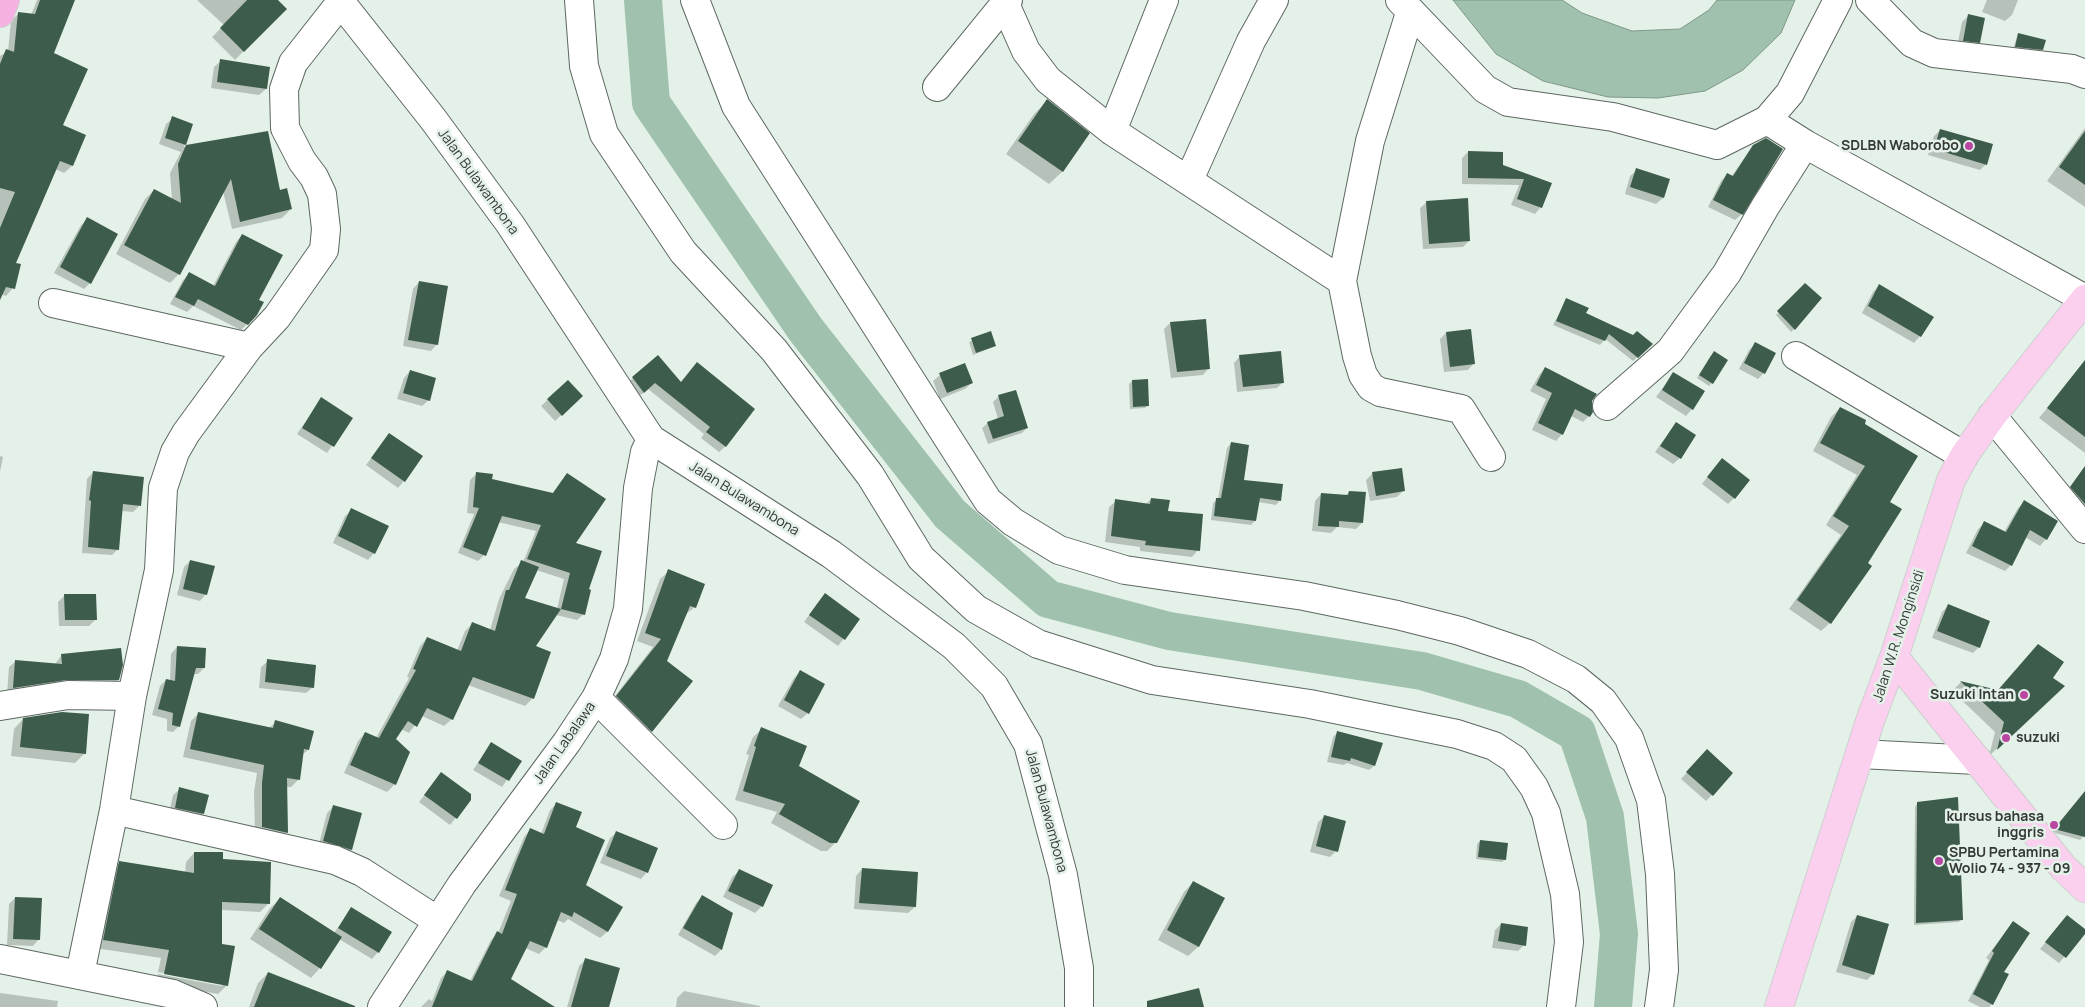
<!DOCTYPE html>
<style>
body{margin:0}
canvas{display:block;background:#e4f1e9}
</style>
<canvas width="2085" height="1007"></canvas>
<script>
const ctx = document.querySelector('canvas').getContext('2d');
ctx.lineJoin = 'round';
function fill(path, color) { ctx.fillStyle = color; ctx.fill(path, 'evenodd'); }
const poly = rows => new Path2D(rows.map(r => 'M' + r).join(''));
function trace(path, color, width, dash) { ctx.strokeStyle = color; ctx.lineWidth = width; ctx.lineCap = dash ? 'butt' : 'round'; ctx.setLineDash(dash || []); ctx.stroke(path); }
function label(font, color, halo, rows, align = 'center') {
  ctx.font = font + ' Manrope,sans-serif'; ctx.lineWidth = 5; ctx.setLineDash([]); ctx.textBaseline = 'middle'; ctx.strokeStyle = halo; ctx.fillStyle = color; for (const [text, x, y, turn = 0] of rows) {
    ctx.save(); ctx.translate(x, y); ctx.rotate((+turn || 0) * Math.PI / 180); ctx.textAlign = isNaN(turn) ? turn : align; if (halo) ctx.strokeText(text, 0, 0); ctx.fillText(text, 0, 0); ctx.restore();
  }
}
const water = poly([
 [1453,0,1562,0,1582,13,1632,31,1680,29,1709,10,1717,0,1795,0,1781,33,1743,70,1705,91,1658,98,1608,97,1543,81,1496,54,1453,0]
]);
fill(water, '#9fc1ad');
trace(water, '#7f9889', 1);
fill(poly([
 [37,0,74,0,52,54,61,125,85,135,72,166,64,173,55,169,14,264,13,288,6,296,0,294,0,56,8,51,11,21,18,14,31,15],
 [197,0,276,0,285,9,235,60,212,37,224,25],
 [1987,0,2018,0,2012,15,2005,21,1982,12],
 [1968,16,1979,42,1973,48,1957,47,1962,22],
 [2018,34,2042,49,2039,52,2013,49],
 [221,61,266,89,259,95,211,88,214,67],
 [1047,101,1088,134,1062,172,1049,184,1006,154,1034,114],
 [173,118,192,125,184,147,267,132,279,191,291,209,282,218,232,229,223,191,179,274,170,283,116,254,145,199,154,190,172,200,170,173,181,152,159,144,166,124],
 [2085,128,2085,207,2047,181],
 [1940,130,1986,164,1980,170,1928,155,1934,136],
 [1753,146,1742,214,1735,220,1708,207,1721,181,1727,175,1731,177],
 [1468,152,1550,183,1541,207,1535,214,1511,205,1519,185,1462,184,1462,158],
 [1637,170,1668,180,1663,198,1656,204,1625,194,1630,176],
 [1427,202,1469,241,1463,247,1423,249,1420,208],
 [88,219,90,283,84,289,54,273,81,225],
 [242,235,258,301,256,315,241,330,193,306,187,312,170,304,183,280,189,274,213,286,236,242],
 [419,282,437,344,431,351,403,346,413,289],
 [1805,285,1805,318,1791,332,1776,315],
 [1879,286,1920,336,1914,343,1862,313,1873,292],
 [1567,299,1584,314,1651,345,1633,361,1605,339,1600,345,1553,325],
 [1170,323,1209,368,1203,375,1171,378,1164,329],
 [990,333,995,346,973,355,969,342],
 [1446,333,1474,363,1468,370,1444,372,1440,339],
 [1756,343,1764,373,1758,379,1739,369,1749,350],
 [1711,355,1712,383,1709,386,1697,378],
 [1240,356,1283,382,1277,388,1237,392,1234,363],
 [658,357,726,446,719,452,701,438,704,434,648,389,637,398,626,384],
 [1545,368,1591,401,1589,416,1583,422,1571,416,1562,434,1556,441,1532,430,1546,399,1530,391,1539,375],
 [410,371,429,400,422,406,397,399,404,378],
 [2076,373,2085,380,2085,453,2039,418],
 [1673,374,1692,409,1686,416,1656,397],
 [940,375,972,383,965,389,940,399,933,381],
 [568,381,575,402,555,421,541,406],
 [1132,381,1148,405,1145,408,1130,409,1129,384],
 [998,397,1027,428,1022,433,988,444,982,428,988,423,998,419,993,402],
 [321,399,351,418,327,453,297,434],
 [1840,408,1863,425,1889,502,1830,623,1821,631,1789,609,1841,535,1826,525,1857,475,1813,451,1831,417],
 [1676,423,1680,458,1673,464,1655,452],
 [389,435,404,481,398,488,366,465],
 [1231,443,1242,481,1280,500,1276,505,1258,502,1255,521,1251,525,1211,520,1213,503,1218,499,1227,448],
 [0,456,3,457,0,472],
 [1716,466,1734,498,1728,504,1702,484],
 [2085,466,2085,518,2065,494],
 [93,472,139,506,133,512,121,511,118,549,112,555,82,553,87,479],
 [477,473,491,480,552,494,567,474,574,544,588,590,584,614,577,620,556,615,534,647,533,698,525,706,468,685,452,719,444,726,422,716,409,733,401,729,394,739,395,784,387,792,344,773,358,741,365,733,376,738,409,678,407,677,420,646,427,638,457,651,465,631,472,624,490,630,499,599,514,569,523,562,536,531,498,522,484,555,478,561,458,553,474,514,467,513,470,480],
 [536,570,564,579,557,609,524,599],
 [1373,473,1403,491,1397,497,1370,501,1366,480],
 [1349,492,1362,523,1356,529,1337,527,1331,533,1312,531,1315,501,1321,494,1345,496],
 [1151,499,1167,513,1198,550,1192,557,1140,551,1140,547,1105,542,1109,507,1116,501,1146,504],
 [2024,502,2046,539,2040,546,2025,537,2011,565,2005,571,1966,553,1978,529,1985,523,2004,532,2018,508],
 [352,510,374,553,368,560,333,543,345,516],
 [190,561,206,594,200,601,177,595,184,567],
 [669,571,695,607,685,615,666,662,691,681,643,740,608,705,653,647,637,641,660,579],
 [65,595,96,619,89,626,59,626,58,602],
 [819,601,859,619,838,646,804,622],
 [1948,606,1979,647,1973,653,1932,638,1942,612],
 [2038,645,2054,695,1989,756,1995,732,1952,691,1961,682,1997,691],
 [177,647,204,668,198,674,193,674,179,726,173,732,167,731,167,719,152,715,160,686,166,680,170,681,171,654],
 [61,656,118,680,112,686,7,694,9,667,16,661,55,664],
 [268,661,313,687,306,693,259,688,261,667],
 [800,672,808,713,801,719,778,706,794,678],
 [199,713,269,728,276,722,308,750,302,755,298,780,291,787,286,787,286,833,279,840,255,835,254,792,257,773,183,757,191,721],
 [23,719,85,753,75,763,11,756,14,729],
 [762,729,798,767,836,842,827,851,821,851,771,823,777,812,735,800,749,755,746,754,753,737],
 [1337,733,1374,766,1369,770,1347,763,1344,765,1327,762,1333,737],
 [491,744,520,761,502,787,473,770],
 [1701,757,1712,795,1706,801,1681,779],
 [441,774,470,800,450,825,419,802],
 [180,789,203,814,197,820,169,814,173,795],
 [2085,792,2084,836,2080,840,2052,832],
 [557,803,574,828,584,886,621,907,607,932,600,938,568,919,564,923,557,920,546,947,539,954,525,948,509,980,553,1007,421,1007,429,999,432,1001,441,978,448,971,470,981,491,940,498,933,511,901,499,896,524,837,530,830,541,834,550,810],
 [1917,804,1962,919,1959,922,1914,925,1915,807],
 [333,807,361,814,351,850,345,856,318,848,327,813],
 [1325,816,1336,851,1330,857,1310,852,1318,822],
 [617,832,647,872,641,879,600,863,610,838],
 [1480,841,1505,859,1502,862,1476,859,1477,844],
 [194,853,222,860,269,903,260,912,221,910,221,945,227,985,218,994,156,983,158,974,222,986,222,984,158,972,161,958,95,948,111,871,120,862,185,873,186,862],
 [862,869,915,907,908,913,854,909,856,876],
 [739,871,771,886,762,906,755,913,723,897,732,877],
 [1193,882,1224,898,1198,947,1188,956,1158,940,1184,892],
 [703,897,732,913,721,950,715,956,678,935,696,903],
 [15,898,39,939,33,946,7,945,9,904],
 [280,899,334,933,351,909,378,952,372,959,339,939,320,968,311,978,250,939,270,908],
 [1857,916,1873,974,1867,980,1836,972,1851,922],
 [2013,922,1992,1004,1989,1007,1980,1007,1968,1001,1989,960,1986,958],
 [2061,923,2085,932,2059,963,2040,949],
 [1501,924,1524,945,1518,951,1492,948,1495,930],
 [585,960,607,1007,567,1007,579,966],
 [268,973,327,1007,249,1007,258,983],
 [684,991,760,1006,760,1007,676,1007,677,998],
 [0,993,58,1001,57,1007,0,1007]
]), '#0003');
trace(poly([
 [643,0,651,103,806,330,950,514,1048,599,1169,631,1422,671,1518,699,1577,733,1605,817,1619,934,1613,1007]
]), '#9fc1ad', 38);
fill(poly([
 [40,0,75,0,54,53,88,69,63,125,86,135,73,166,60,161,16,263,21,264,15,289,6,287,0,300,0,228,15,192,0,188,0,64,6,49,14,52,18,12,35,14],
 [247,0,278,0,287,9,244,52,220,28],
 [1968,14,1985,18,1980,43,1963,41],
 [2018,33,2046,40,2043,50,2015,47],
 [220,59,270,67,267,89,217,82],
 [1047,99,1090,133,1063,172,1018,141],
 [172,116,193,124,186,145,165,138],
 [1940,129,1993,144,1987,165,1934,149],
 [268,131,280,190,287,188,292,209,240,222,231,179,180,275,124,245,154,189,181,203,178,164,186,145],
 [2085,131,2085,185,2059,167],
 [1766,138,1783,149,1743,215,1713,200,1727,173,1733,176,1753,145],
 [1468,151,1503,152,1503,165,1552,183,1542,208,1517,199,1524,179,1468,178],
 [1636,168,1670,179,1664,198,1630,187],
 [1468,198,1470,241,1429,244,1426,201],
 [87,217,118,234,91,284,60,267],
 [242,234,283,255,259,300,264,302,257,315,248,325,198,299,194,306,175,297,189,272,215,286],
 [419,281,448,286,438,345,408,340],
 [1805,283,1822,298,1795,330,1777,311],
 [1879,284,1934,317,1921,337,1868,306],
 [1566,298,1589,308,1586,313,1633,335,1637,331,1653,344,1638,358,1609,334,1605,341,1556,321],
 [1206,319,1210,369,1177,372,1170,322],
 [1471,329,1475,364,1450,367,1446,332],
 [991,331,996,346,976,353,971,338],
 [1755,342,1776,353,1765,374,1744,363],
 [1281,351,1284,383,1243,387,1239,355],
 [1714,351,1728,360,1713,384,1699,375],
 [658,355,681,382,697,362,755,409,726,447,706,432,710,427,655,383,644,393,632,377],
 [2085,360,2085,437,2047,408],
 [965,363,973,383,947,393,939,373],
 [1545,367,1597,394,1592,401,1593,412,1590,417,1575,409,1563,435,1538,423,1552,393,1536,385],
 [410,370,436,378,430,401,403,393],
 [1673,372,1705,391,1693,410,1662,390],
 [1148,379,1149,406,1133,407,1132,380],
 [568,380,583,396,562,416,547,399],
 [1016,390,1028,428,993,439,987,422,1004,416,998,395],
 [321,397,353,418,334,447,302,428],
 [1840,407,1866,420,1865,424,1918,456,1890,502,1902,509,1868,563,1872,566,1831,624,1797,600,1849,526,1833,516,1865,466,1820,443],
 [1676,422,1696,435,1681,459,1660,446],
 [389,433,423,456,405,482,371,458],
 [1231,442,1249,445,1244,480,1283,484,1281,501,1260,498,1256,521,1214,516,1216,498,1221,498],
 [1722,458,1750,480,1735,499,1707,477],
 [2085,466,2085,504,2070,487],
 [1402,468,1405,491,1376,496,1372,472],
 [93,471,144,477,141,506,123,504,119,550,88,547,91,501,89,500],
 [476,472,493,474,492,479,553,493,567,473,606,499,576,543,602,551,589,589,591,590,585,615,561,609,570,573,527,559,541,525,502,516,486,556,463,547,479,508,473,507],
 [1349,491,1366,492,1363,523,1339,521,1339,527,1318,526,1321,493,1348,495],
 [1151,498,1170,500,1168,511,1203,514,1200,551,1145,545,1146,541,1111,536,1115,499,1150,504],
 [2024,500,2058,521,2047,540,2030,530,2012,566,1972,546,1984,521,2006,532],
 [351,508,389,526,375,554,338,536],
 [190,560,215,566,207,595,183,589],
 [521,560,539,567,525,598,561,609,536,646,551,652,534,699,473,677,453,720,427,708,417,727,408,721,396,739,410,752,396,785,350,765,365,732,379,738,416,670,413,669,427,637,461,651,472,622,495,631,506,590,509,590],
 [668,569,705,584,696,608,690,606,667,661,693,681,652,732,616,696,661,639,645,633],
 [825,593,860,619,845,640,809,615],
 [64,594,96,594,97,620,65,620],
 [1948,604,1990,621,1980,648,1937,631],
 [2038,644,2064,662,2053,678,2065,686,1997,750,2004,722,1960,681,1998,690],
 [177,646,206,648,205,668,196,668,180,727,172,725,173,713,158,709,166,679,175,681],
 [121,648,123,665,119,680,66,680,13,688,15,660,62,664,61,654],
 [267,659,316,665,314,688,265,682],
 [800,670,825,684,809,714,784,700],
 [62,712,89,714,86,754,20,747,23,718],
 [198,712,273,728,275,720,314,731,309,750,304,749,300,780,287,778,288,833,262,827,262,783,264,765,190,749],
 [761,727,807,746,799,766,860,801,837,843,830,843,779,814,785,804,743,791,756,747,754,746],
 [1337,731,1383,743,1375,766,1351,758,1350,761,1331,757],
 [491,742,522,761,509,781,478,763],
 [1707,749,1733,773,1713,796,1686,772],
 [441,772,471,794,471,800,457,819,424,795],
 [179,787,209,795,204,814,175,808],
 [2085,791,2085,837,2054,829],
 [1958,797,1963,920,1916,923,1917,802],
 [556,802,582,812,576,827,605,840,586,885,623,907,608,932,574,912,572,917,561,912,547,948,530,941,511,979,555,1007,432,1007,447,970,472,981,497,931,502,934,517,894,505,890,517,859,530,828,544,834],
 [333,805,362,813,352,850,323,841],
 [1324,815,1346,821,1338,852,1316,846],
 [616,831,658,848,648,873,606,856],
 [1480,840,1508,843,1506,860,1478,857],
 [194,852,223,852,223,859,271,862,270,904,222,902,222,944,235,946,228,986,164,974,169,950,103,940,119,861,194,873],
 [862,868,918,872,916,907,859,903],
 [739,869,773,885,763,907,728,891],
 [1193,881,1225,898,1199,947,1167,930],
 [702,895,733,913,722,950,683,928],
 [15,897,42,898,40,940,13,939],
 [280,897,342,937,321,969,259,929],
 [351,907,392,932,379,953,338,928],
 [1857,915,1889,924,1874,975,1842,965],
 [2067,915,2085,929,2085,934,2066,958,2045,942],
 [2013,921,2030,933,2004,972,2009,974,1993,1005,1973,994,1994,953,1992,951],
 [1501,923,1528,927,1526,946,1498,941],
 [585,958,620,968,609,1007,571,1007],
 [268,972,355,1006,355,1007,254,1007],
 [1199,988,1204,1007,1147,1007,1147,1001]
]), '#3e5c4c');
const minor = poly([
 [339,0,433,119,510,224,651,439,831,554,954,646,994,686,1028,744,1063,875,1079,968,1079,1007],
 [579,0,584,66,604,134,683,252,774,350,870,475,921,558,976,609,1038,644,1152,680,1310,704,1457,734,1494,746,1514,759,1534,787,1546,813,1565,894,1569,942,1561,1007],
 [695,0,736,106,988,501,1013,522,1059,550,1125,570,1304,596,1397,615,1460,631,1528,654,1576,679,1603,701,1629,738,1651,800,1660,874,1664,970,1659,1007],
 [1400,0,1485,89,1508,102,1613,117,1717,145,1767,120,1790,93,1838,0],
 [1870,0,1912,43,1934,53,2072,69,2085,74],
 [1005,4,1026,51,1048,80,1112,131,1342,281],
 [1410,13,1370,141,1342,281,1357,356,1363,375,1371,387,1380,392,1461,409,1491,457],
 [937,87,1008,0],
 [1767,120,1805,144,2085,299],
 [1112,131,1164,0],
 [1189,180,1251,41,1274,0],
 [53,303,249,347],
 [1796,356,1964,456],
 [1607,406,1670,351,1727,273,1765,207,1805,144],
 [1992,416,2085,529],
 [596,698,723,825],
 [0,706,68,695,132,696],
 [1860,754,1977,760],
 [114,810,335,860,362,872,438,921],
 [0,959,173,994,203,1007],
 [80,974,114,810,132,696,159,570,163,488,175,452,186,433,249,347,277,317,324,250,326,229,322,194,314,177,302,161,285,128,284,89,293,63,341,2],
 [382,1007,462,884,567,742,596,698,614,659,628,609,638,488,645,452,651,439]
]);
const major = poly([
 [1894,657,2063,867,2085,888],
 [1779,1007,1870,721,1894,657,1951,480,1964,456,1992,416,2085,299]
]);
const highway = poly([
 [0,13,5,0]
]);
trace(minor, '#5d6861', 30);
trace(major, '#cecfcf', 30);
trace(highway, '#cecfcf', 30);
trace(minor, '#fff', 28);
trace(major, '#fad0ee', 28);
trace(highway, '#f6b1e3', 28);
for (const [x, y, r, color] of [
 [1969,146,5,"#b947a2"],
 [2024,695,5,"#b947a2"],
 [2006,738,5,"#b947a2"],
 [2054,825,5,"#b947a2"],
 [1939,861,5,"#b947a2"]
]) { const dot = new Path2D(); dot.arc(x, y, r, 0, 2 * Math.PI); ctx.fillStyle = color; ctx.fill(dot); trace(dot, '#e4f1e9', 2); }
label('bold 14px', '#343936', '#e4f1e9', [
 ["SDLBN Waborobo",1959,146],
 ["Suzuki Intan",2014,695],
 ["suzuki",2016,738,"left"],
 ["kursus bahasa",2044,817],
 ["inggris",2044,833],
 ["SPBU Pertamina",1949,853,"left"],
 ["Wolio 74 - 937 - 09",1949,869,"left"]
], 'right');
label('14px', '#343936', '#e4f1e9', [
 ["Jalan Bulawambona",478,182,54],
 ["Jalan Bulawambona",744,499,32],
 ["Jalan W.R. Monginsidi",1899,636,-72],
 ["Jalan Labalawa",565,743,-55],
 ["Jalan Bulawambona",1046,811,75]
]);
</script>
